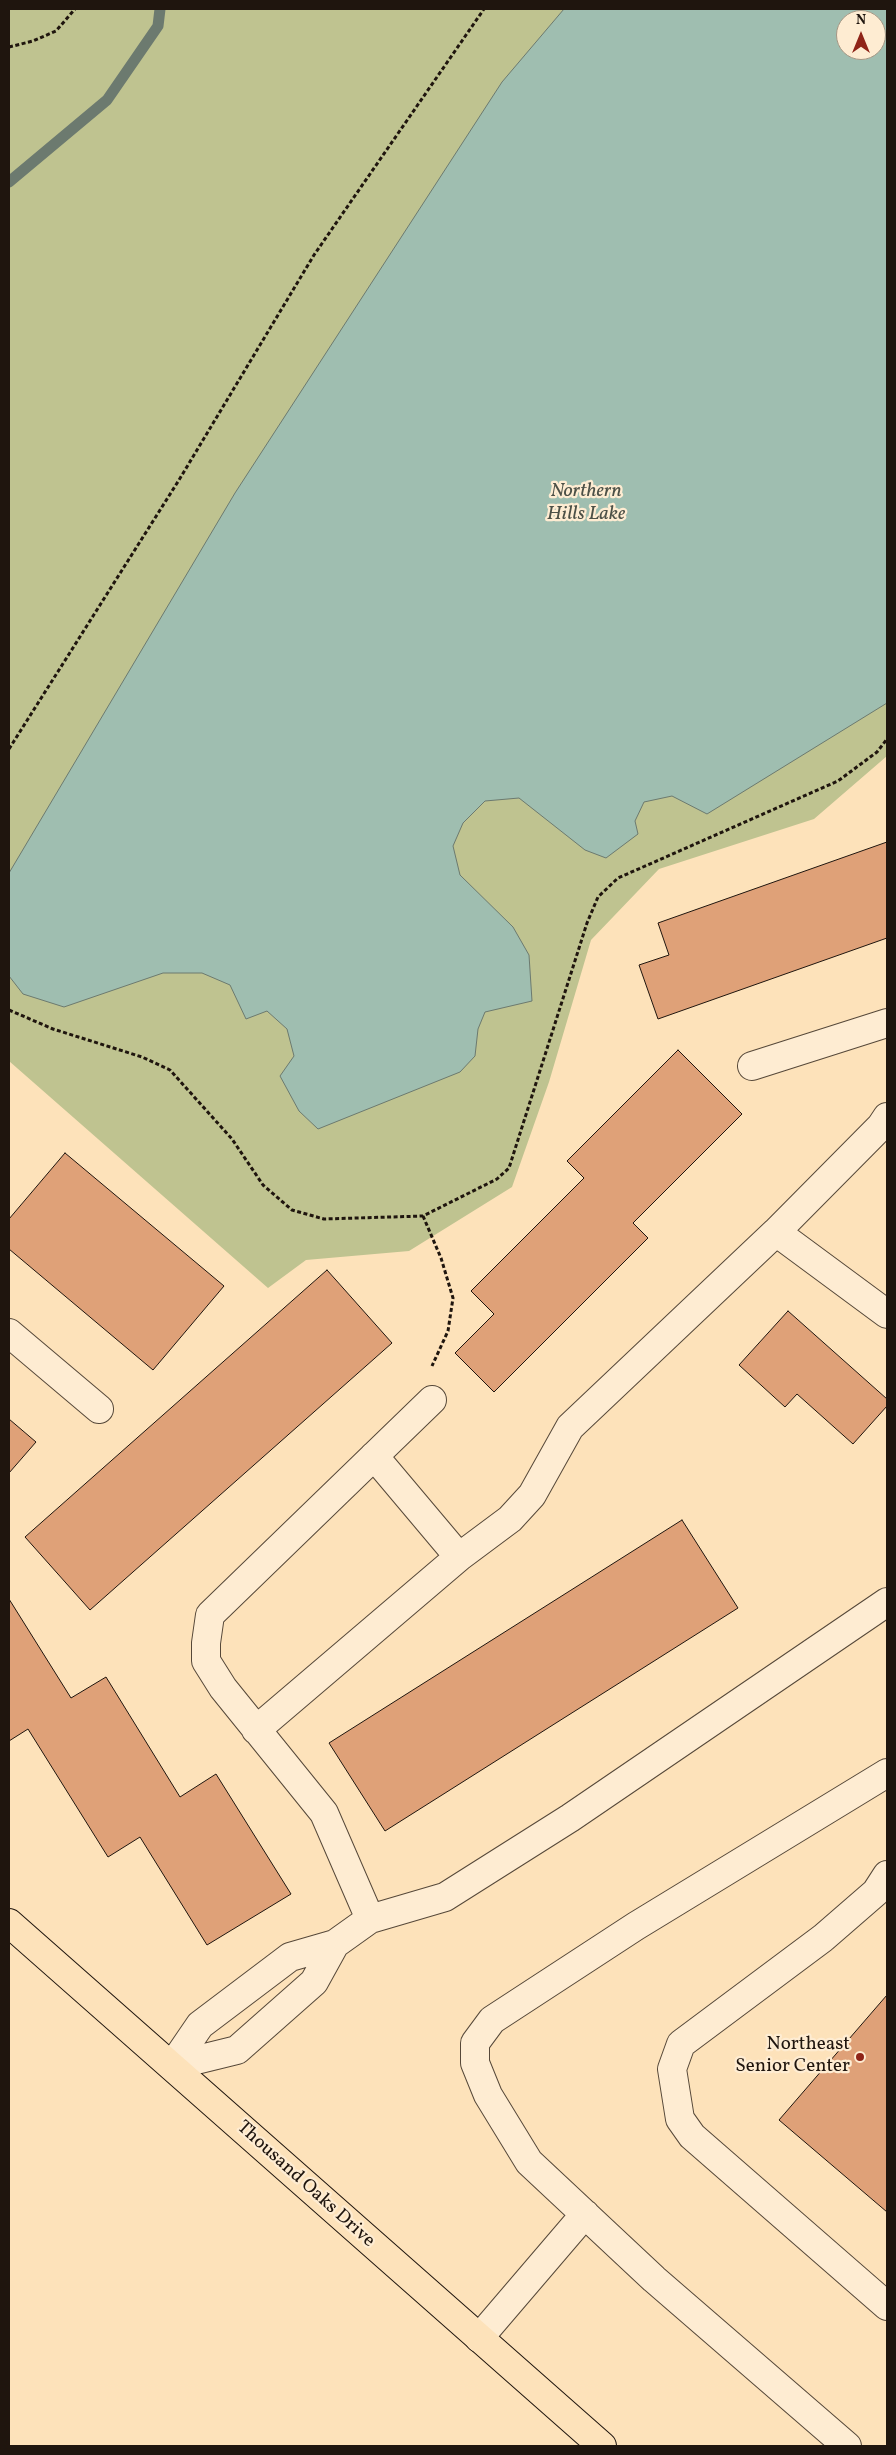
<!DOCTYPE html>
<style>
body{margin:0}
#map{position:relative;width:896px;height:2455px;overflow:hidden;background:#fde2ba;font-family:Vollkorn,serif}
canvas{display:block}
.frame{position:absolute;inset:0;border:10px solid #1f150e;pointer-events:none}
.north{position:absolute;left:836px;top:10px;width:50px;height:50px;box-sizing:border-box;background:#feecd2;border:1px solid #a59684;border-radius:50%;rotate:0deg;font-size:14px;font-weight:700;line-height:20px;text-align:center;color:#1f150e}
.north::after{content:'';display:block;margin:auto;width:18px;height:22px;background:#8f2418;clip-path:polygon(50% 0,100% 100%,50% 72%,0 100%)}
</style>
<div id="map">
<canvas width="896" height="2455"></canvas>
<div class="frame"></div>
<div class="north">N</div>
</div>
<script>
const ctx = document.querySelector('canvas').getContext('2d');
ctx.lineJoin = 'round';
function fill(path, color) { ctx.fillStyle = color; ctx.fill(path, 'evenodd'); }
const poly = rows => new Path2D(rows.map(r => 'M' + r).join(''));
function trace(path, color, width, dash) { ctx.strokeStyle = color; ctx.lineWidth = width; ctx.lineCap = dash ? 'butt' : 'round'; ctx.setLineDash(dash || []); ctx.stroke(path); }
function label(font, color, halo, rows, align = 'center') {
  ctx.font = font + ' Vollkorn,serif'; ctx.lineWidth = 4.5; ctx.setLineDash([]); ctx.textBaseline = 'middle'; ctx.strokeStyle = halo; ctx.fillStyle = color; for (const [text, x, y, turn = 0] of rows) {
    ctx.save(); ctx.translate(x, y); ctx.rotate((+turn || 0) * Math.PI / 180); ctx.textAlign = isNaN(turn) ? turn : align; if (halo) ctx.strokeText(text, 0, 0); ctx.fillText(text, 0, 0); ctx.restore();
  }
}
fill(poly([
 [9,9,887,9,887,756,814,819,659,869,591,940,549,1082,512,1187,409,1251,306,1260,268,1288,9,1061],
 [846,20,876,20,876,50,846,50]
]), '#bfc390');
const water = poly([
 [564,9,887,9,887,703,707,814,672,796,644,802,635,821,638,834,606,858,585,850,519,798,485,801,463,823,453,846,460,875,513,927,529,955,532,1001,485,1012,478,1029,475,1056,460,1072,318,1129,299,1111,280,1076,294,1056,287,1029,267,1011,246,1019,230,985,202,973,163,973,64,1007,23,994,9,976,9,873,235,493,502,82,564,9],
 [846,20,876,20,876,50,846,50,846,20]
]);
fill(water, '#9fbeb0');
trace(water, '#6c7a6f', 1);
trace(poly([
 [9,182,107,100,158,26,160,9]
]), '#6c7a6f', 11);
const building = poly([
 [887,842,887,938,658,1019,639,965,669,955,658,923,887,842],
 [678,1050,742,1114,633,1223,648,1238,494,1392,455,1353,494,1314,471,1291,584,1178,567,1161,678,1050],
 [65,1153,224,1286,153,1370,9,1249,9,1219,65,1153],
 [327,1270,392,1343,90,1610,25,1537,327,1270],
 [788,1311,887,1399,887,1406,853,1444,797,1394,785,1407,739,1365,788,1311],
 [9,1419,36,1442,9,1473,9,1419],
 [682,1520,738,1608,385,1831,329,1743,682,1520],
 [9,1599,71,1698,106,1677,180,1797,216,1774,291,1894,207,1945,140,1837,108,1857,28,1729,9,1741,9,1599],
 [887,1995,887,2212,779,2120,887,1995]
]);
fill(building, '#dfa178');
trace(building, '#1f150e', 1);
const minor = poly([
 [752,1066,887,1023],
 [776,1232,887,1314],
 [9,1333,99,1409],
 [374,1456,459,1557],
 [256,1730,459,1557,510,1519,532,1495,570,1427,776,1232,881,1126,887,1117],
 [887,1875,876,1892,823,1938,681,2044,672,2069,680,2119,692,2136,887,2306],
 [370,1919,324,1813,223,1688,206,1661,206,1643,210,1615,432,1400],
 [172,2066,200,2025,290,1957,335,1944,370,1919,445,1897,570,1818,887,1602],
 [172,2066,237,2050,314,1982,335,1944],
 [479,2338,585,2214],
 [847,2446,654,2279,529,2162,488,2095,475,2063,475,2043,492,2020,636,1926,887,1773]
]);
const major = poly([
 [9,1923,602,2446]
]);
trace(minor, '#564839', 30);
trace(major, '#1f150e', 30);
trace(poly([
 [9,47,33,41,56,31,75,9],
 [9,749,179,480,314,255,484,9],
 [9,1010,53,1029,142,1057,170,1070,232,1139,263,1185,292,1210,324,1219,423,1216,497,1179,509,1168,587,923,598,897,618,878,838,781,877,752,887,739],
 [423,1216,441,1258,453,1298,448,1331,432,1366]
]), '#1f150e', 3, [4, 2.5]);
trace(minor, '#feecd2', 28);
trace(major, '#fde2ba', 28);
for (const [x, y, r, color] of [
 [860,2057,5,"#8f2418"]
]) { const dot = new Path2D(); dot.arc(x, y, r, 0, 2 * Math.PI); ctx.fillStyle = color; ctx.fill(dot); trace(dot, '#feecd2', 2); }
label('19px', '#1f150e', '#feecd2', [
 ["Northeast",850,2046],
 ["Senior Center",850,2068]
], 'right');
label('19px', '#1f150e', '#feecd2', [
 ["Thousand Oaks Drive",305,2185,42]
]);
label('italic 20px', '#4c5047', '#feecd2', [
 ["Northern",586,492],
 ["Hills Lake",586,515]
]);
</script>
